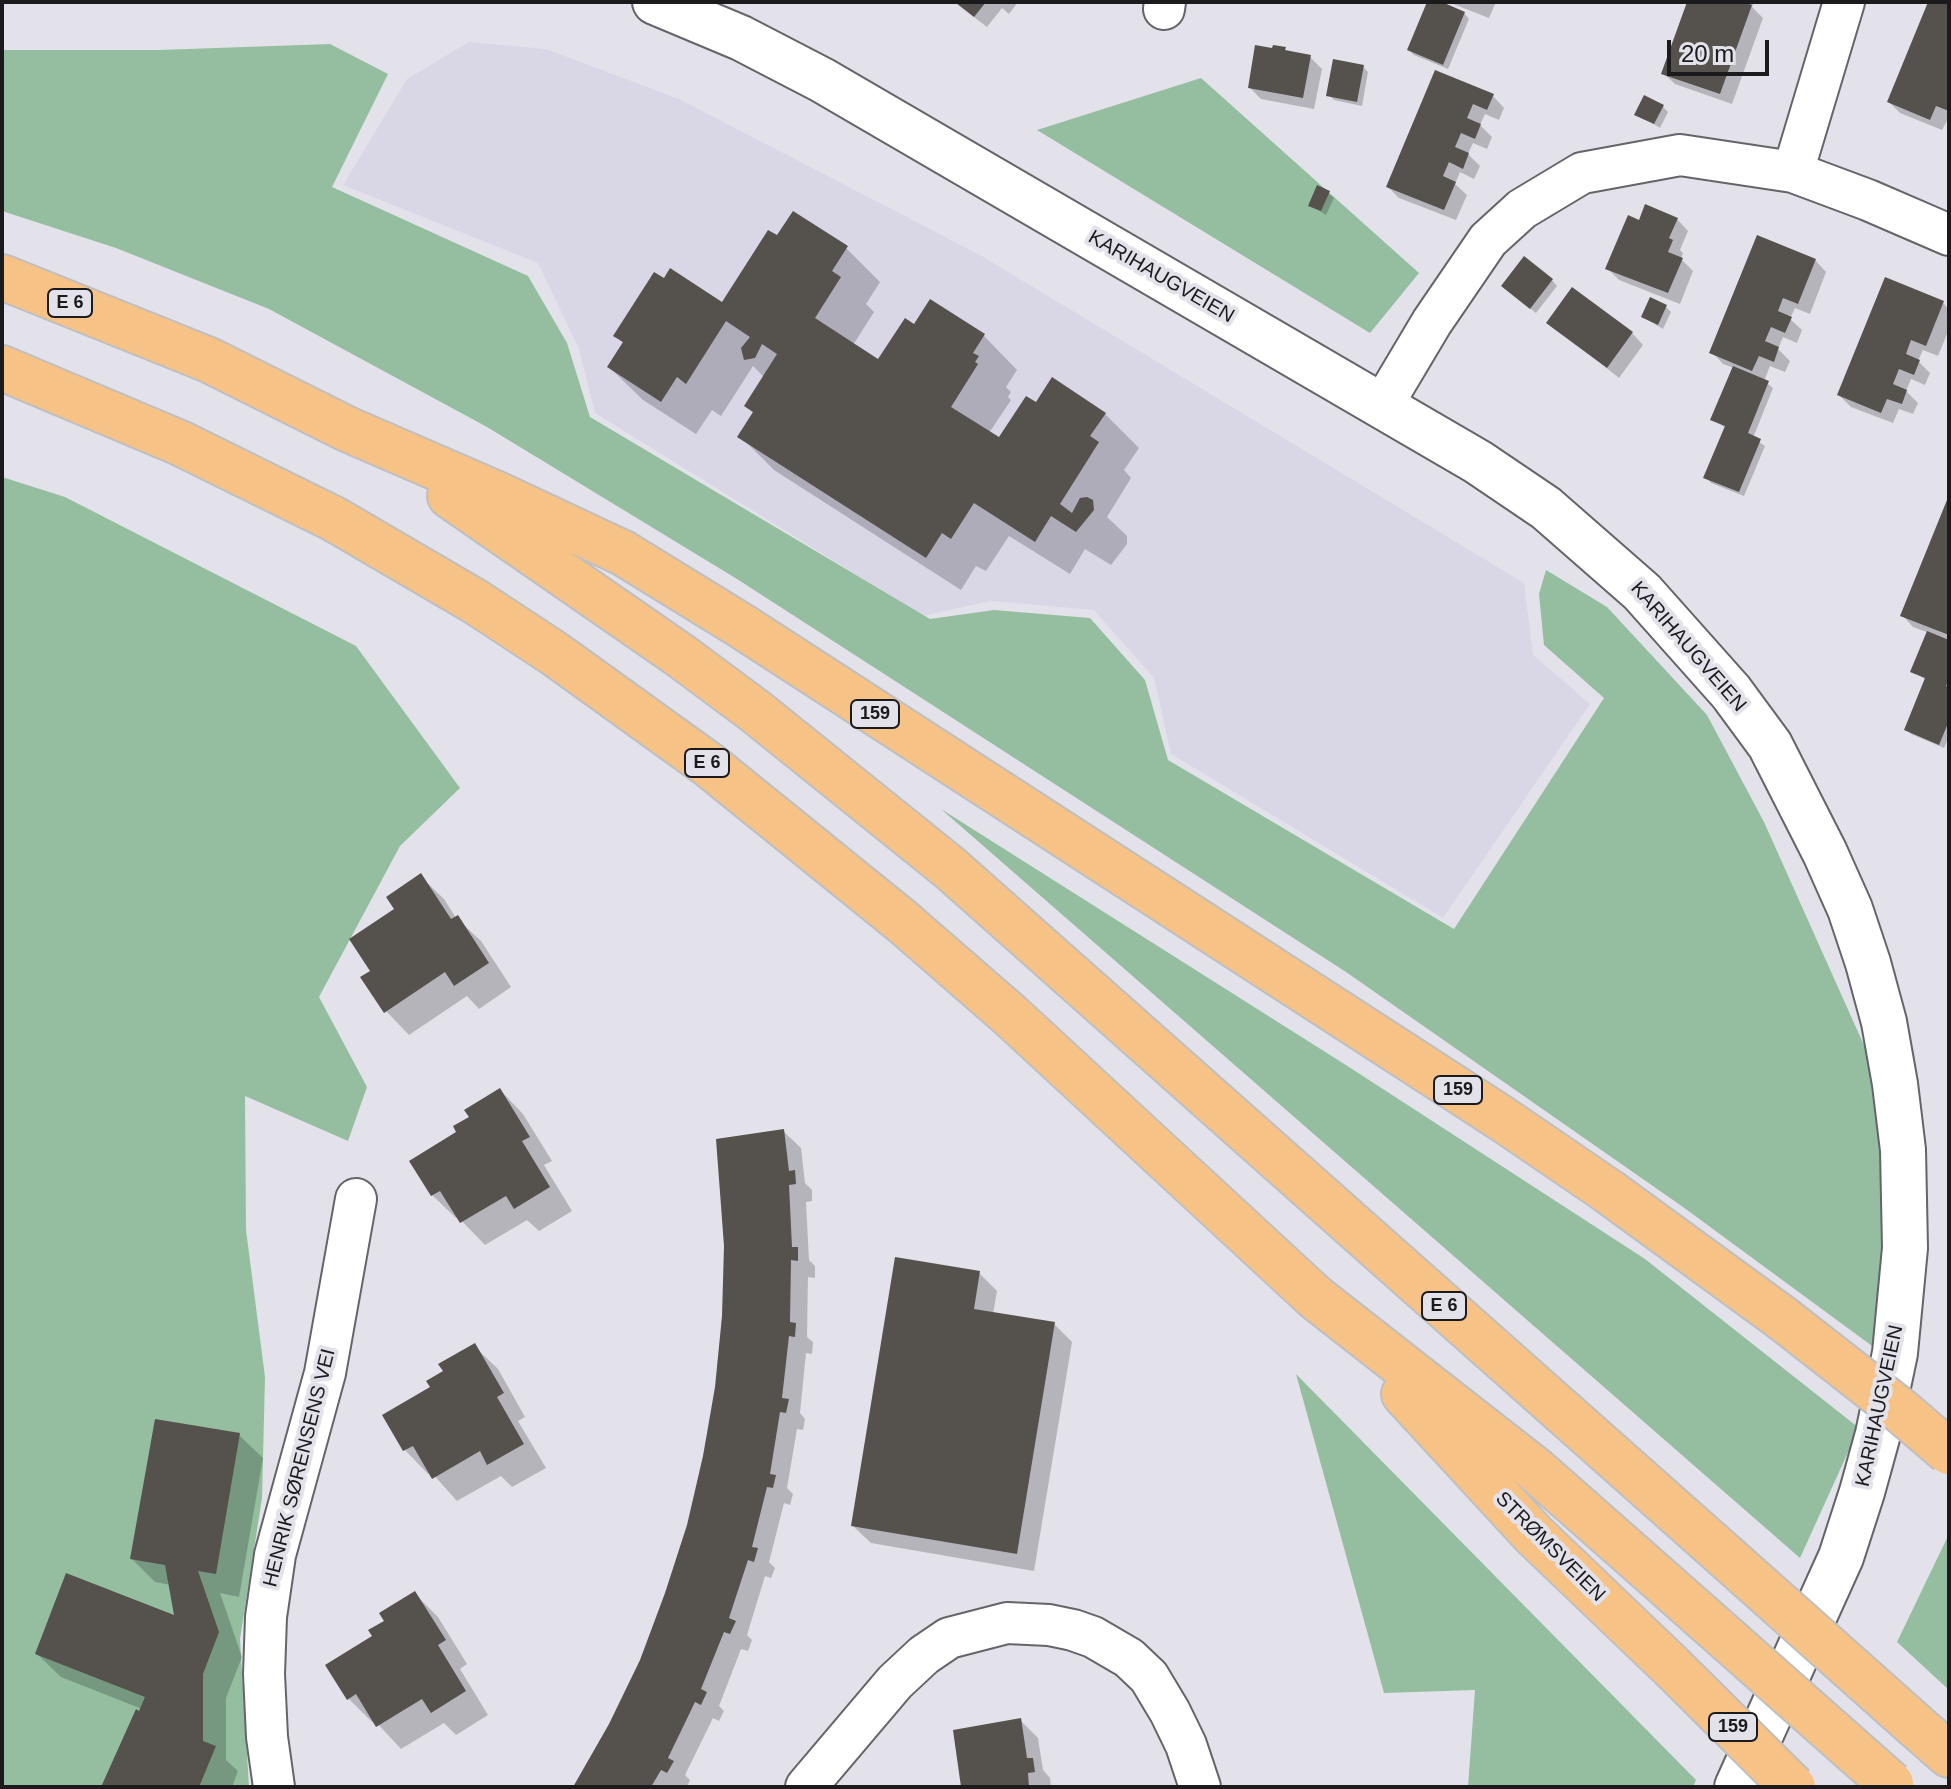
<!DOCTYPE html>
<meta charset="utf-8">
<style>
body{margin:0}
#map{position:relative;width:1951px;height:1789px;overflow:hidden;background:#e3e2ea;font-family:Helvetica,sans-serif}
canvas{display:block}
.frame{position:absolute;inset:0;border:4px solid #1b1b1e;pointer-events:none}
.scale{position:absolute;left:1667px;top:40px;width:102px;height:36px;box-sizing:border-box;border:4px solid #1b1b1e;border-top:0;padding-left:10px;font-size:24px;line-height:28px;white-space:nowrap;color:#1b1b1e;-webkit-text-stroke:6px #e3e2ea;paint-order:stroke}
</style>
<div id="map">
<canvas width="1951" height="1789"></canvas>
<div class="frame"></div>
<div class="scale">20 m</div>
</div>
<script>
const ctx = document.querySelector('canvas').getContext('2d');
ctx.lineJoin = 'round';
function fill(path, color) { ctx.fillStyle = color; ctx.fill(path, 'evenodd'); }
const poly = rows => new Path2D(rows.map(r => 'M' + r).join(''));
function trace(path, color, width, dash) { ctx.strokeStyle = color; ctx.lineWidth = width; ctx.lineCap = dash ? 'butt' : 'round'; ctx.setLineDash(dash || []); ctx.stroke(path); }
function label(font, color, halo, rows, align = 'center') {
  ctx.font = font + ' Helvetica,sans-serif'; ctx.lineWidth = 8; ctx.setLineDash([]); ctx.textBaseline = 'middle'; ctx.strokeStyle = halo; ctx.fillStyle = color; for (const [text, x, y, turn = 0] of rows) {
    ctx.save(); ctx.translate(x, y); ctx.rotate((+turn || 0) * Math.PI / 180); ctx.textAlign = isNaN(turn) ? turn : align; if (halo) ctx.strokeText(text, 0, 0); ctx.fillText(text, 0, 0); ctx.restore();
  }
}
fill(poly([
 [469,42,546,49,679,99,980,255,1524,583,1533,655,1590,704,1443,918,1171,754,1154,678,1094,610,990,601,923,616,595,413,579,349,538,263,343,185,407,79]
]), '#d9d7e6');
fill(poly([
 [330,44,388,74,332,187,528,276,567,343,590,417,930,619,994,610,1090,618,1145,680,1168,760,1454,929,1604,698,1544,645,1539,594,1546,570,1607,607,1707,715,1764,822,1884,1090,1883,1354,1683,1207,1346,972,737,579,487,427,269,309,116,248,2,211,2,50,159,50],
 [1201,78,1419,273,1370,333,1037,130],
 [2,477,65,497,356,646,460,788,400,846,319,997,367,1087,348,1141,245,1096,246,1230,265,1377,262,1498,240,1639,249,1787,2,1787],
 [941,809,1349,1067,1645,1259,1859,1428,1800,1558],
 [1296,1374,1696,1780,1693,1787,1468,1787,1475,1690,1384,1693],
 [1949,1534,1949,1690,1897,1642]
]), '#95bea0');
fill(poly([
 [954,2,1018,2,1009,14,1002,8,987,27],
 [1429,2,1437,2,1464,13,1469,19,1448,69,1414,55,1409,50],
 [1448,2,1496,2,1489,18],
 [1689,2,1754,2,1752,7,1763,18,1732,104,1675,84,1663,73],
 [1931,2,1949,2,1949,117,1942,130,1900,113,1889,102],
 [1285,49,1289,53,1310,57,1322,69,1314,109,1261,99,1250,88],
 [1363,67,1368,72,1362,106,1334,100,1329,95],
 [1436,72,1493,96,1504,108,1499,120,1485,114,1480,125,1492,137,1487,149,1473,143,1468,154,1480,166,1474,179,1460,172,1455,184,1467,195,1456,220,1399,198,1388,187],
 [1663,107,1668,112,1660,128,1637,114],
 [1328,193,1334,198,1326,215,1310,205],
 [1677,219,1688,231,1680,250,1683,253,1681,259,1693,271,1680,304,1619,280,1608,269,1640,223],
 [778,238,846,248,880,282,866,304,874,312,853,345,879,362,915,327,984,336,1017,370,1006,387,1011,392,1008,397,1011,400,989,433,1000,440,1036,405,1105,414,1139,448,1124,470,1131,478,1107,517,1127,536,1127,544,1111,565,1085,549,1070,574,1009,536,986,571,976,566,961,590,774,470,740,436,754,414,747,406,765,378,753,366,721,416,712,410,696,434,643,400,609,367,624,344,616,336,722,304],
 [1815,260,1826,272,1810,314,1795,308,1790,319,1802,330,1797,343,1783,337,1778,349,1790,361,1785,372,1770,366,1764,381,1773,388,1753,438,1765,446,1744,496,1711,483,1706,477,1726,428,1713,420,1734,368,1723,364,1712,352],
 [1552,280,1557,286,1536,313,1508,291],
 [1886,280,1943,303,1949,309,1949,329,1938,356,1923,350,1918,361,1930,373,1925,385,1911,379,1906,391,1918,403,1913,414,1899,409,1893,423,1851,407,1839,395],
 [1666,307,1671,312,1663,329,1643,317],
 [1549,322,1632,333,1643,345,1619,378],
 [1949,500,1949,737,1944,748,1911,734,1906,729,1926,680,1913,671,1929,633,1913,627,1902,615],
 [420,876,444,899,456,918,481,941,511,987,479,1009,467,996,409,1035,386,1011,373,972,397,910],
 [500,1090,523,1114,552,1161,544,1165,572,1211,539,1231,527,1220,485,1245,458,1217,456,1218,432,1195,459,1132],
 [783,1131,801,1148,805,1183,812,1190,812,1201,806,1202,809,1260,815,1266,815,1278,808,1277,807,1337,813,1342,812,1354,806,1353,800,1413,805,1419,803,1430,797,1429,787,1488,793,1494,790,1505,784,1503,769,1562,775,1568,771,1578,765,1576,747,1635,752,1640,748,1651,741,1649,719,1706,724,1711,719,1721,713,1718,685,1775,690,1780,687,1787,575,1787,611,1725,642,1661,688,1526],
 [979,1273,997,1291,993,1314,1054,1324,1072,1342,1034,1571,871,1543,853,1526],
 [474,1346,498,1369,525,1417,518,1421,546,1468,512,1487,501,1476,457,1501,431,1472,428,1474,405,1450,433,1388],
 [239,1435,263,1458,239,1597,220,1593,242,1657,226,1698,226,1760,238,1771,232,1787,103,1787,142,1709,61,1677,37,1654,177,1618,171,1585,155,1582,132,1559],
 [415,1594,438,1617,467,1664,460,1669,488,1715,456,1735,444,1723,401,1749,375,1721,372,1722,349,1699,374,1636],
 [1020,1720,1038,1738,1043,1770,1050,1778,1051,1787,962,1787]
]), '#0003');
fill(poly([
 [955,2,986,2,974,17],
 [1427,2,1442,2,1465,12,1443,65,1407,50],
 [1687,2,1744,2,1752,5,1720,94,1661,74],
 [1928,2,1949,2,1949,111,1936,106,1930,120,1887,102],
 [1255,45,1272,48,1273,45,1286,47,1285,50,1311,55,1303,98,1248,88],
 [1333,59,1364,65,1357,102,1326,96],
 [1435,70,1494,94,1487,110,1473,104,1467,118,1481,124,1475,139,1461,133,1455,147,1469,153,1463,169,1449,162,1443,176,1456,182,1444,210,1386,187],
 [1644,95,1664,105,1654,124,1634,115],
 [1317,185,1330,191,1321,211,1308,206],
 [1645,204,1678,218,1669,238,1673,240,1668,252,1683,258,1668,293,1605,269,1628,215,1639,220],
 [793,211,848,246,832,271,841,277,815,318,878,359,905,318,914,324,930,299,985,334,973,353,979,356,975,362,978,364,951,407,999,437,1026,396,1036,402,1052,377,1106,413,1090,436,1099,442,1060,504,1072,513,1080,498,1087,497,1093,500,1094,510,1076,532,1051,516,1035,542,974,503,951,539,942,533,926,558,737,437,753,412,744,406,777,354,762,344,755,358,744,360,741,348,750,337,726,321,686,384,677,377,661,402,607,367,623,342,613,336,654,272,664,278,670,268,722,302,768,230,777,235],
 [1757,235,1816,259,1798,304,1783,298,1778,311,1792,317,1785,333,1771,327,1765,341,1779,347,1774,362,1759,356,1752,371,1709,353],
 [1524,256,1553,279,1530,309,1501,286],
 [1885,277,1944,301,1926,346,1911,340,1906,354,1920,360,1914,375,1899,369,1893,384,1907,390,1902,404,1887,399,1881,413,1837,395],
 [1572,287,1633,332,1607,368,1546,323],
 [1650,297,1667,305,1658,325,1641,317],
 [1733,366,1769,381,1748,433,1761,439,1739,492,1703,478,1725,426,1710,420],
 [1949,495,1949,635,1900,616],
 [1927,631,1949,640,1949,680,1946,686,1949,687,1949,721,1939,745,1904,730,1925,678,1910,672],
 [421,873,451,919,458,915,489,963,454,986,445,972,384,1013,360,977,370,971,349,939,394,909,386,897],
 [500,1088,530,1137,522,1141,550,1187,514,1209,506,1196,460,1223,440,1191,431,1196,409,1161,456,1132,453,1126,469,1117,464,1110],
 [784,1129,789,1171,795,1170,796,1184,789,1185,792,1247,798,1247,798,1261,791,1260,790,1322,796,1323,795,1337,789,1336,782,1398,789,1399,786,1413,780,1412,770,1474,776,1475,773,1488,767,1487,752,1547,758,1548,754,1562,748,1560,729,1618,736,1621,730,1634,724,1632,701,1689,707,1692,701,1705,695,1702,668,1758,674,1761,667,1773,661,1770,651,1787,573,1787,609,1724,640,1660,665,1593,687,1525,703,1456,715,1387,722,1316,724,1246,716,1139],
 [895,1257,980,1271,974,1309,1055,1322,1017,1554,851,1526],
 [475,1343,504,1393,497,1397,524,1444,487,1465,480,1451,432,1479,413,1446,403,1451,382,1415,430,1387,426,1381,443,1371,438,1364],
 [155,1419,240,1433,216,1574,198,1571,219,1632,203,1674,203,1741,216,1746,199,1787,101,1787,136,1709,139,1711,145,1697,35,1654,66,1573,174,1615,165,1565,130,1559],
 [415,1591,446,1640,438,1645,466,1691,431,1713,422,1699,376,1727,356,1694,347,1700,325,1665,372,1636,368,1630,384,1621,379,1613],
 [1021,1718,1027,1758,1033,1758,1035,1772,1028,1773,1029,1787,961,1787,953,1730]
]), '#55514c');
const street = poly([
 [1164,9,1165,2],
 [1793,172,1844,2],
 [1382,406,1432,322,1488,240,1522,209,1582,173,1680,155,1793,172,1868,200,1949,235],
 [274,1787,267,1737,264,1674,266,1617,275,1555,325,1373,356,1199],
 [806,1787,895,1682,924,1655,949,1638,1007,1623,1049,1625,1073,1630,1093,1637,1129,1658,1149,1677,1170,1712,1186,1745,1200,1787]
]);
const secondary = poly([
 [655,2,741,38,822,80,1478,462,1546,508,1642,592,1731,692,1770,745,1825,853,1850,909,1868,963,1884,1022,1895,1084,1903,1150,1905,1248,1895,1353,1878,1434,1862,1492,1841,1557,1737,1787]
]);
const highway = poly([
 [2,277,209,360,347,429,497,494,623,553,740,625,1504,1120,1608,1191,1782,1318],
 [2,368,180,443,334,519,476,602,555,654,709,765,903,922,1011,1016,1316,1298,1537,1471,1699,1614],
 [450,496,681,656,755,711,950,868,1724,1555],
 [1404,1394,1534,1535,1672,1667],
 [1916,1726,1949,1755]
]);
trace(street, '#64646a', 44);
trace(secondary, '#64646a', 48);
trace(highway, '#bfbfc0', 48);
trace(street, '#fff', 40);
trace(secondary, '#fff', 44);
trace(highway, '#f7c286', 44);
const highwayBridge = poly([
 [1782,1318,1901,1411,1949,1452],
 [1724,1555,1916,1726],
 [1699,1614,1891,1784],
 [1672,1667,1793,1787]
]);
trace(highwayBridge, '#bfbfc0', 48, []);
trace(highwayBridge, '#f7c286', 44);
for (const [x, y, w] of [
 [70,303,44],
 [875,714,48],
 [707,763,44],
 [1458,1090,48],
 [1444,1306,44],
 [1733,1727,48]
]) { const box = new Path2D(); box.roundRect(x - w / 2, y - 14, w, 28, 6); ctx.fillStyle = '#e3e2ea'; ctx.fill(box); trace(box, '#1b1b1e', 2); }
label('bold 18px', '#1b1b1e', null, [
 ["E 6",70,303],
 ["159",875,714],
 ["E 6",707,763],
 ["159",1458,1090],
 ["E 6",1444,1306],
 ["159",1733,1727]
]);
label('20px', '#1b1b1e', '#e3e2ea', [
 ["KARIHAUGVEIEN",1161,277,30],
 ["KARIHAUGVEIEN",1688,647,49],
 ["KARIHAUGVEIEN",1880,1406,-78],
 ["HENRIK SØRENSENS VEI",300,1468,-76],
 ["STRØMSVEIEN",1550,1547,45]
]);
</script>
